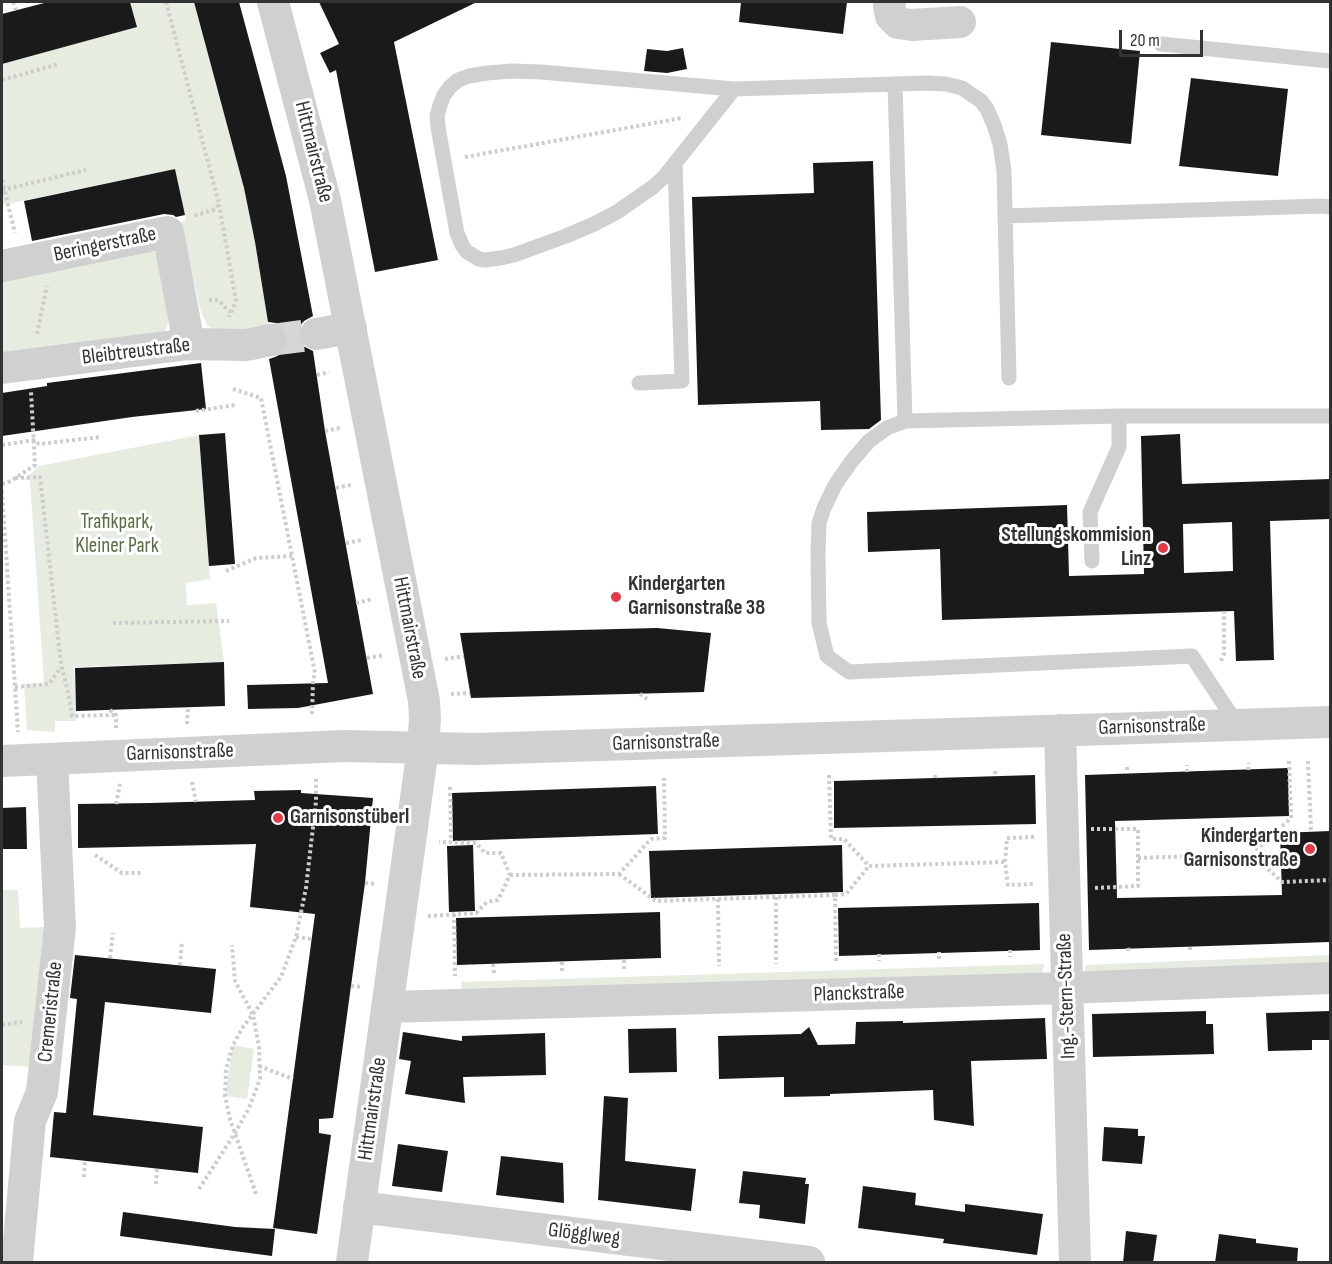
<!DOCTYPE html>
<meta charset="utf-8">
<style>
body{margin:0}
#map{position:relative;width:1332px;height:1264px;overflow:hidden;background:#fff;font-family:"Sofia Sans Condensed",sans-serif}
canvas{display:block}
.frame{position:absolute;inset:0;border:3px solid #333;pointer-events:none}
.scale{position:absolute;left:1119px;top:30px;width:84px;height:27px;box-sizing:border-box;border:3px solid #333;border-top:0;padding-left:8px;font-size:18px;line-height:21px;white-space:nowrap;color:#333;-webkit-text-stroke:4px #fff;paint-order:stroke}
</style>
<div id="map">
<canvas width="1332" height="1264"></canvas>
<div class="frame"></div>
<div class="scale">20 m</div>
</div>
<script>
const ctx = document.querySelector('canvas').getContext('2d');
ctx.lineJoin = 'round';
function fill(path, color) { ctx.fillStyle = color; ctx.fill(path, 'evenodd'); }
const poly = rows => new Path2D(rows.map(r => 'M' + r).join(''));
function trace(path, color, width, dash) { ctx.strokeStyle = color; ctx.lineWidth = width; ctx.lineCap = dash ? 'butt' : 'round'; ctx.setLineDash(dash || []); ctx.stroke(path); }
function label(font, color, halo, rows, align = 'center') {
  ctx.font = font + ' "Sofia Sans Condensed",sans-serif'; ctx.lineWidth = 6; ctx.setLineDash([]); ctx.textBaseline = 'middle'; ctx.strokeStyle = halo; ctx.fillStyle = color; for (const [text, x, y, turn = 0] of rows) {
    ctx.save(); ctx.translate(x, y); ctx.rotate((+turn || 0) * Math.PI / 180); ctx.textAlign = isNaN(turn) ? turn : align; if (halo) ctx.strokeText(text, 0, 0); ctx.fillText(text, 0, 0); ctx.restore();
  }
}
fill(poly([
 [130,2,194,2,244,188,255,242,270,334,218,332,207,325,200,309,181,222,186,220,175,169,2,205,2,64,137,27],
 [151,249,157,254,169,317,167,327,162,335,2,358,2,276],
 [199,435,210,579,186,583,187,605,216,603,224,662,74,667,76,721,55,721,55,732,27,730,24,684,44,683,30,480,24,480,39,466],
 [2,890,18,890,20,928,45,927,29,1067,2,1065],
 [1330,955,1330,963,1087,973,1085,969,1085,965],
 [1044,964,1042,973,462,991,461,982],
 [233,1045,254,1049,247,1099,225,1096]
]), '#e6ecdf');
fill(poly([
 [48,2,130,2,137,27,2,64,2,14],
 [194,2,239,2,286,176,313,316,304,321,299,327,298,336,303,346,313,351,325,431,373,694,298,708,248,709,247,685,328,683,269,359,275,357,283,353,288,345,289,337,284,328,276,323,268,322,255,242,244,188],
 [319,2,477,2,394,42,438,260,375,272,336,70,330,73,320,53,339,44],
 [741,2,847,2,843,34,739,22],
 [1051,42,1140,51,1131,144,1041,135],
 [683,48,687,69,667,73,644,71,647,49,667,51],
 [1191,78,1288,89,1278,176,1179,166],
 [873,161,881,420,869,429,821,430,820,401,698,405,692,197,814,193,813,163],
 [175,169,185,215,176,217,173,215,164,214,32,241,24,201],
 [201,363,206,409,132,417,2,436,2,393,47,386,47,383],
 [225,433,235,564,209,566,199,435],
 [1180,434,1182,484,1330,479,1330,519,1270,521,1274,660,1236,661,1234,611,942,620,940,549,868,552,867,512,1067,505,1069,576,1144,574,1141,436],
 [1232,522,1233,571,1184,573,1183,524],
 [657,628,711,633,704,692,471,698,460,633],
 [224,662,225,706,76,711,75,668],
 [1288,768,1289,816,1115,821,1117,898,1282,895,1280,833,1330,831,1330,942,1089,950,1085,775],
 [1035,775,1036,824,834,828,834,781],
 [656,786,658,834,453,841,452,793],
 [301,790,301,793,373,798,365,883,333,1118,319,1119,319,1133,331,1135,317,1234,273,1228,315,914,250,907,256,844,78,848,78,804,151,803,255,800,254,791],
 [26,807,27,849,2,849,2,808],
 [473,845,475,911,449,912,447,846],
 [842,845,843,892,651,898,649,851],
 [1039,903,1040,950,839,956,838,908],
 [660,912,661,958,457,965,456,918],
 [75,955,216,969,211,1013,105,1002,93,1115,203,1127,198,1173,50,1157,54,1112,66,1113,77,999,70,998],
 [1206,1011,1206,1024,1213,1024,1214,1054,1093,1057,1092,1014],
 [1330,1011,1330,1040,1312,1040,1312,1050,1268,1051,1266,1013],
 [1045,1018,1047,1059,971,1061,974,1126,934,1120,933,1090,830,1094,830,1096,784,1097,784,1077,719,1079,718,1036,801,1034,809,1027,818,1045,855,1044,856,1022,903,1021,903,1023],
 [676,1028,677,1072,629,1073,628,1029],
 [403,1032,462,1041,462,1036,545,1033,546,1075,463,1077,465,1103,405,1094,411,1061,399,1059],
 [604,1096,628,1098,625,1161,696,1169,691,1211,598,1200],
 [1104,1127,1138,1129,1138,1136,1145,1136,1142,1164,1102,1161],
 [398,1144,448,1151,442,1192,392,1186],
 [501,1156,563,1163,564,1203,496,1195],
 [743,1171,806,1178,805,1184,809,1184,805,1224,759,1218,760,1205,739,1203],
 [863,1186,916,1193,915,1205,965,1212,965,1204,1043,1214,1037,1255,943,1243,944,1239,858,1228],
 [123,1212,235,1227,275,1229,272,1256,120,1236],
 [1126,1231,1157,1235,1153,1263,1123,1263],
 [1219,1234,1256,1239,1256,1243,1298,1248,1297,1263,1215,1263]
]), '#1a1a1a');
trace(poly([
 [271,340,316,334]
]), '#d6d6d6', 32, [32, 16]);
trace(poly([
 [13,2,16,10],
 [166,2,219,204,216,209,193,216],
 [2,80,59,64],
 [465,157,682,118],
 [2,180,15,233],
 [2,190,86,170],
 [219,204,236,301,229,317],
 [209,300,218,300,230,312],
 [37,334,47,286],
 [317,375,329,372],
 [233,389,261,398,315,673,313,681,312,717],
 [196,411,235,405],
 [325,431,340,428],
 [2,445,34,440,39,444,101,437],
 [15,478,40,477,61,664,69,696,72,716,116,715],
 [2,484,11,481,35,465,31,392],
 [336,488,351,485],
 [2,491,18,732],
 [346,543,362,540],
 [226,571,256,558,292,556],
 [356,603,373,599],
 [113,623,229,621],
 [367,658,384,655],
 [445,659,464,656],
 [1221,661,1224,654,1224,611],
 [15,687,49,684,61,667],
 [451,694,470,693],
 [640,694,647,699],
 [110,710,116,715,116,728],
 [187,724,188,707],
 [1289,761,1291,818,1252,854,1282,882,1330,880],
 [1308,761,1311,831],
 [1127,767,1127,773],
 [1248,770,1249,763],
 [995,771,996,776],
 [1187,772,1187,765],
 [829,775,831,839,844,839,869,866,1005,862],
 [935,778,936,772],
 [192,782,196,802],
 [450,787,451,842],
 [116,804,120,784],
 [371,822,382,823],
 [1091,829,1138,829,1138,886,1094,888],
 [1034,837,1007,838,1005,862,1008,885,1034,884],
 [95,855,122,873,141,873],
 [1138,858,1252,854],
 [619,874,656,901,835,895,836,962],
 [510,875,619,874,651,839,665,838,664,778],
 [365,883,376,884],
 [835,895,846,894,869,866],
 [776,897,776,964],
 [718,899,719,966],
 [454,914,455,976],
 [428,916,476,913,487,902,498,900,510,875,501,853,485,853,476,843,439,842],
 [296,937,312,939],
 [1190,947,1190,951],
 [1128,948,1129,953],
 [1010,950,1010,957],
 [879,954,879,961],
 [110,958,113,933],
 [939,959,939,952],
 [562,962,562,971],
 [493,964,494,973],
 [180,965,182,941],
 [624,969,624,959],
 [351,986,362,987],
 [2,1025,22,1022],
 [259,1066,293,1079],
 [84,1177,85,1161],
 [156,1184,157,1168],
 [199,1189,235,1133,249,1108,260,1079,259,1047,253,1015,235,981,232,945],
 [256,1194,230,1119,225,1096,226,1069,233,1045,243,1027,281,977,296,937,306,888,316,801,316,777]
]), '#cdcdcd', 4, [3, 3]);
trace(poly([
 [1161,44,1330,61],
 [895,84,905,421],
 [734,89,664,177,653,187,617,212,594,224,566,236,514,255,501,258,485,260,479,259,467,252,462,245,457,233,444,161,438,127,437,116,440,105,444,95,450,87,458,80,469,76,487,73,512,71,541,72,734,89,928,83,946,84,962,88,981,101,987,109,994,125,1000,144,1004,171,1009,378],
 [1005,216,1321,206,1330,207],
 [639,383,682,381,675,163],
 [1092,561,1090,512,1119,447,1119,416],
 [1237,724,1192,656,849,672,827,656,819,623,818,553,819,523,824,508,835,485,851,462,869,441,887,428,905,421,1119,416,1330,416]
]), '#d0d0d0', 15);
trace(poly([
 [273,2,325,200,424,701,425,719,423,748,352,1262],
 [890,2,889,6,891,16,898,23,912,25,960,22],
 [2,266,168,232,189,344],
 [316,334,351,328],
 [2,368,189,344,246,345,271,340],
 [1060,730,1075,1262],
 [2,761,345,746,475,749,1330,722],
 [387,1007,1066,988,1330,978],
 [359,1207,809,1262],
 [17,1262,30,1121,42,1092,60,927,52,759]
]), '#d0d0d0', 32);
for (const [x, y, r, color] of [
 [1163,548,6,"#e63946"],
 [616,597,6,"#e63946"],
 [278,818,6,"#e63946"],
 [1310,849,6,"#e63946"]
]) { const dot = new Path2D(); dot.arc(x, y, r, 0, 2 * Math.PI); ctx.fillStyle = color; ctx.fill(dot); trace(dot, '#fff', 2); }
label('21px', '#333', '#fff', [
 ["Hittmairstraße",313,152,76],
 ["Beringerstraße",105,245,-12],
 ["Bleibtreustraße",136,352,-7],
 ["Hittmairstraße",409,628,79],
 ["Garnisonstraße",1152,727,-2],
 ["Garnisonstraße",666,743,-2],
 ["Garnisonstraße",180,753,-2],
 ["Planckstraße",859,994,-2],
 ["Ing.-Stern-Straße",1067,996,-92],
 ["Cremeristraße",51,1012,-84],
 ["Hittmairstraße",373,1109,-82],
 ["Glögglweg",584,1235,7]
]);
label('21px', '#56703f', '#fff', [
 ["Trafikpark,",117,523],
 ["Kleiner Park",117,547]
]);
label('bold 21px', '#333', '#fff', [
 ["Stellungskommision",1151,536],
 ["Linz",1151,560],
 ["Kindergarten",628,585,"left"],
 ["Garnisonstraße 38",628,609,"left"],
 ["Garnisonstüberl",290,818,"left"],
 ["Kindergarten",1298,837],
 ["Garnisonstraße",1298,861]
], 'right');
</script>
